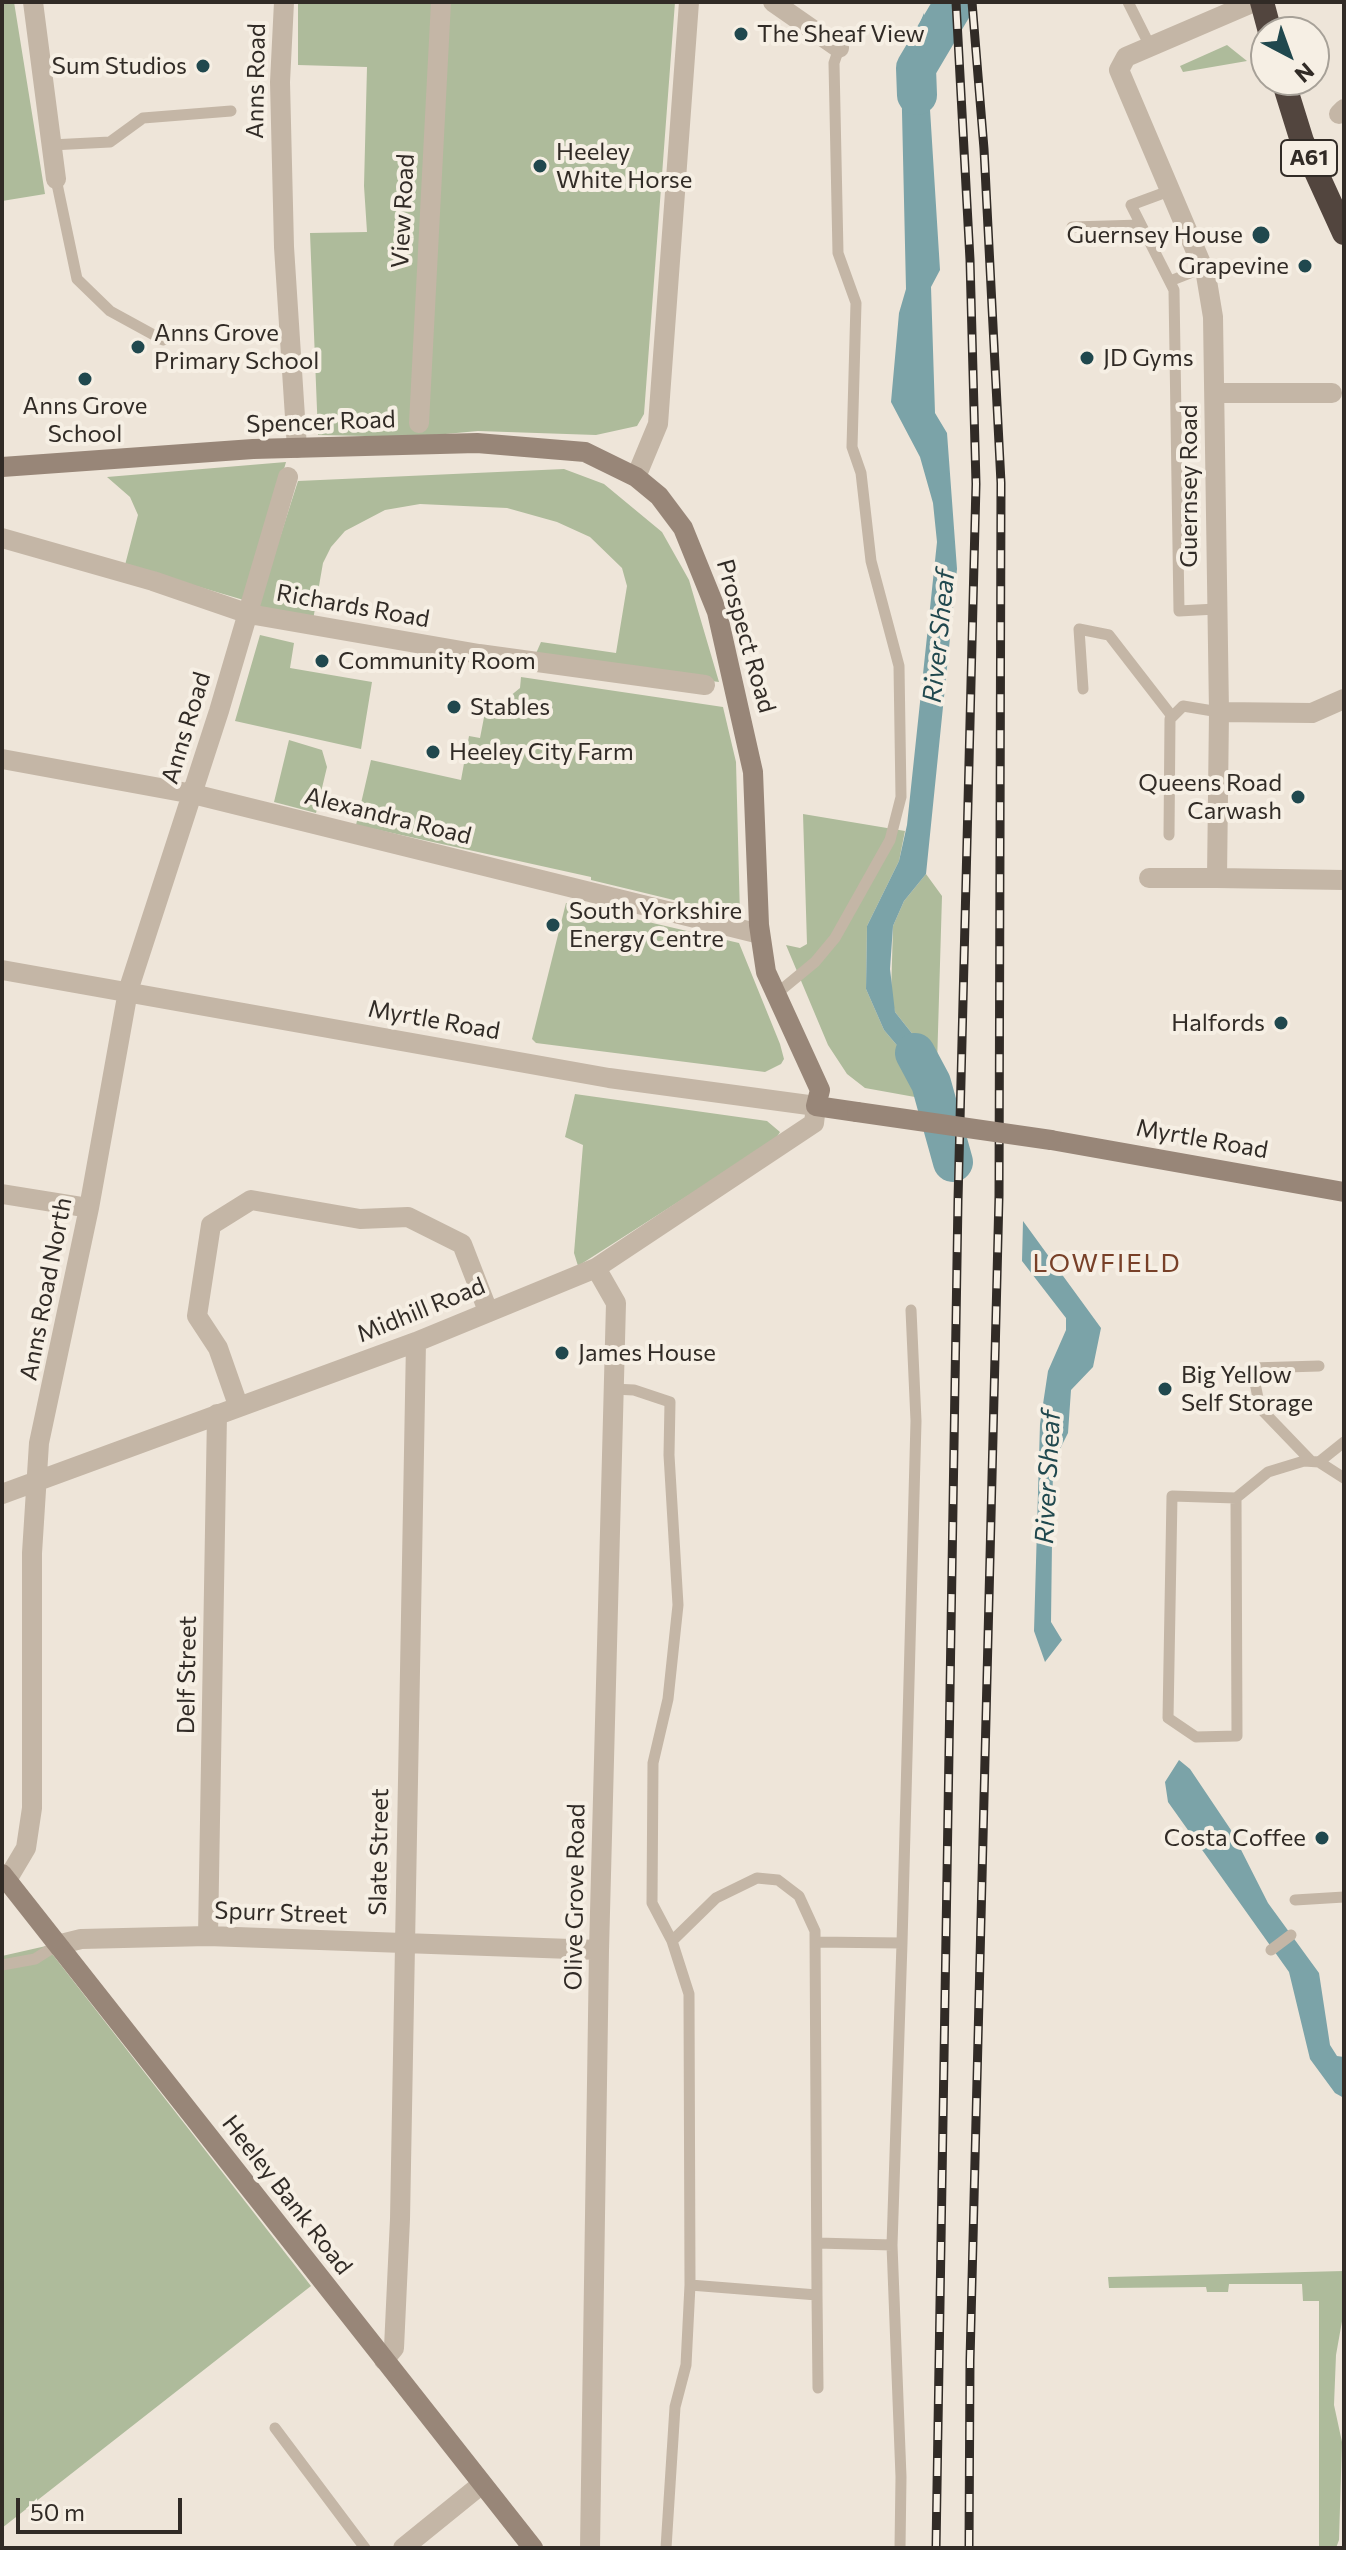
<!DOCTYPE html>
<style>
body{margin:0}
#map{position:relative;width:1346px;height:2550px;overflow:hidden;background:#eee5d9;font-family:Commissioner,sans-serif}
canvas{display:block}
.frame{position:absolute;inset:0;border:4px solid #312b26;pointer-events:none}
.north{position:absolute;left:1250px;top:16px;width:80px;height:80px;box-sizing:border-box;background:#f6efe4;border:2px solid #a7a198;border-radius:50%;rotate:139deg;font-size:22px;font-weight:700;line-height:32px;text-align:center;color:#312b26}
.north::after{content:'';display:block;margin:auto;width:28px;height:36px;background:#20484e;clip-path:polygon(50% 0,100% 100%,50% 72%,0 100%)}
.scale{position:absolute;left:16px;top:2498px;width:166px;height:36px;box-sizing:border-box;border:4px solid #312b26;border-top:0;padding-left:10px;font-size:24px;line-height:28px;white-space:nowrap;color:#312b26;-webkit-text-stroke:6px #f6efe4;paint-order:stroke}
</style>
<div id="map">
<canvas width="1346" height="2550"></canvas>
<div class="frame"></div>
<div class="north">N</div>
<div class="scale">50 m</div>
</div>
<script>
const ctx = document.querySelector('canvas').getContext('2d');
ctx.lineJoin = 'round';
function fill(path, color) { ctx.fillStyle = color; ctx.fill(path, 'evenodd'); }
const poly = rows => new Path2D(rows.map(r => 'M' + r).join(''));
function trace(path, color, width, dash) { ctx.strokeStyle = color; ctx.lineWidth = width; ctx.lineCap = dash ? 'butt' : 'round'; ctx.setLineDash(dash || []); ctx.stroke(path); }
function label(font, color, halo, rows, align = 'center') {
  ctx.font = font + ' Commissioner,sans-serif'; ctx.lineWidth = 8; ctx.setLineDash([]); ctx.textBaseline = 'middle'; ctx.strokeStyle = halo; ctx.fillStyle = color; for (const [text, x, y, turn = 0] of rows) {
    ctx.save(); ctx.translate(x, y); ctx.rotate((+turn || 0) * Math.PI / 180); ctx.textAlign = isNaN(turn) ? turn : align; if (halo) ctx.strokeText(text, 0, 0); ctx.fillText(text, 0, 0); ctx.restore();
  }
}
fill(poly([
 [2,2,14,2,45,194,2,201],
 [298,2,675,2,644,414,637,426,596,435,478,431,413,437,318,435,310,233,367,232,364,186,367,67,298,65],
 [1227,45,1247,61,1183,72,1180,66],
 [286,462,247,601,125,565,138,515,130,497,107,477],
 [564,469,604,484,662,532,689,580,719,682,534,658,541,642,616,653,627,586,622,568,590,537,557,522,507,508,420,504,385,510,345,531,331,547,323,563,313,620,257,609,298,481],
 [260,635,294,643,290,668,372,682,361,749,235,721],
 [521,677,723,707,736,762,740,916,591,880,591,877,356,825,371,760,461,780,469,736,480,738,487,702,477,697,504,701,520,688],
 [289,740,322,750,327,767,316,813,274,802],
 [803,814,905,831,899,861,867,926,866,989,884,1030,917,1069,926,1099,865,1088,847,1074,828,1045,786,945,800,948,807,944],
 [926,874,942,896,937,1065,895,1012,891,996,893,926,904,901],
 [566,903,739,943,780,1044,784,1059,781,1064,765,1072,536,1043,532,1039],
 [575,1094,767,1121,780,1132,775,1140,578,1266,574,1253,583,1145,565,1137],
 [46,1946,311,2286,2,2528,2,1956],
 [1344,2271,1344,2310,1336,2355,1334,2405,1342,2442,1339,2540,1336,2548,1319,2548,1319,2301,1303,2301,1302,2284,1229,2284,1228,2292,1207,2292,1206,2287,1109,2288,1108,2277]
]), '#aebb9b');
fill(poly([
 [924,13,940,270,931,287,935,413,947,433,957,569,926,874,904,901,893,926,890,969,895,1012,937,1065,946,1101,926,1099,917,1069,884,1030,866,989,867,926,899,861,907,825,937,542,933,503,920,457,891,402,899,313,906,289,901,68],
 [1023,1221,1101,1328,1093,1367,1071,1390,1068,1433,1053,1463,1051,1622,1062,1640,1045,1662,1034,1631,1040,1424,1048,1371,1066,1330,1066,1318,1022,1261],
 [1179,1760,1190,1769,1231,1830,1268,1903,1319,1973,1330,2045,1337,2056,1344,2057,1344,2098,1335,2093,1310,2059,1289,1972,1168,1802,1165,1782]
]), '#7ba3a8');
trace(poly([
 [917,95,916,68,955,2],
 [915,1053,931,1083,953,1162]
]), '#7ba3a8', 40);
trace(poly([
 [1128,2,1150,46],
 [51,145,110,142,143,118,231,111],
 [56,179,77,279,110,311,163,340],
 [1169,191,1131,205,1174,290,1179,611,1216,609],
 [1072,227,1141,225],
 [1170,281,1203,268],
 [1083,689,1079,629,1109,635,1171,715],
 [1169,835,1170,719,1183,706,1219,712],
 [775,995,815,962,835,938,890,840,901,797,899,666,871,561,861,473,852,447,856,303,838,253,834,63,839,48],
 [613,1389,634,1390,670,1402,669,1455,678,1605,668,1699,653,1763,652,1903,672,1941,689,1994,690,2285,686,2365,675,2407,666,2548],
 [1311,1461,1260,1408,1252,1368,1319,1366],
 [1319,1462,1344,1442],
 [1236,1498,1237,1736,1196,1737,1168,1718,1172,1496,1236,1498,1268,1472,1304,1461,1319,1462,1344,1478],
 [1295,1900,1344,1897],
 [672,1941,716,1898,757,1878,778,1880,799,1896,815,1931,817,2295,690,2285],
 [815,1942,902,1943,892,2245,817,2243],
 [902,1943,916,1421,911,1310],
 [1271,1950,1291,1935],
 [2,1965,35,1959,57,1945],
 [892,2245,901,2477,900,2548],
 [817,2295,818,2388],
 [275,2428,365,2548]
]), '#c4b6a6', 11);
trace(poly([
 [33,2,56,179],
 [284,2,280,82,284,247,297,448],
 [773,2,839,48],
 [1339,114,1344,109],
 [1215,393,1332,393],
 [419,423,441,2],
 [636,477,658,424,689,2],
 [2,538,153,581,249,614,479,654,705,685],
 [1219,712,1312,713,1344,699],
 [2,759,193,794,760,934],
 [1149,878,1217,878,1219,712,1213,317,1206,275,1119,70,1126,57,1254,2],
 [1217,878,1344,880],
 [2,970,609,1078,816,1106,814,1123,596,1268,416,1342,2,1494],
 [2,1194,89,1208],
 [238,1405,218,1348,197,1316,211,1225,251,1200,360,1219,408,1217,462,1244,488,1311],
 [7,1880,26,1848,32,1808,32,1553,39,1443,89,1208,128,991,219,711,288,477],
 [208,1936,217,1414],
 [57,1945,81,1939,208,1936,599,1950],
 [384,2360,394,2348,400,2219,416,1342],
 [403,2548,482,2484],
 [590,2548,599,1950,616,1303,596,1268]
]), '#c4b6a6', 20);
trace(poly([
 [2,467,253,449,477,443,585,452,636,477,659,496,683,528,717,612,753,772,759,925,766,972,820,1090,816,1106,857,1112],
 [1051,1140,1344,1192],
 [2,1874,533,2548]
]), '#988678', 20);
trace(poly([
 [1262,2,1270,32],
 [1283,80,1302,141,1344,233]
]), '#52453e', 24);
const rail = poly([
 [936,2548,958,1200,976,484,970,260,956,2],
 [969,2548,970,2360,999,1196,1001,483,984,149,972,2]
]);
trace(rail, '#312b26', 9);
trace(rail, '#f6efe4', 6, [18]);
trace(poly([
 [857,1112,1051,1140]
]), '#988678', 20);
for (const [x, y, r, color] of [
 [741,34,8,"#20484e"],
 [203,66,8,"#20484e"],
 [540,166,8,"#20484e"],
 [1261,235,10,"#20484e"],
 [1305,266,8,"#20484e"],
 [138,347,8,"#20484e"],
 [1087,358,8,"#20484e"],
 [85,379,8,"#20484e"],
 [322,661,8,"#20484e"],
 [454,707,8,"#20484e"],
 [433,752,8,"#20484e"],
 [1298,797,8,"#20484e"],
 [553,925,8,"#20484e"],
 [1281,1023,8,"#20484e"],
 [562,1353,8,"#20484e"],
 [1165,1389,8,"#20484e"],
 [1322,1838,8,"#20484e"]
]) { const dot = new Path2D(); dot.arc(x, y, r, 0, 2 * Math.PI); ctx.fillStyle = color; ctx.fill(dot); trace(dot, '#f6efe4', 3); }
for (const [x, y, w] of [
 [1309,158,56]
]) { const box = new Path2D(); box.roundRect(x - w / 2, y - 18, w, 36, 6); ctx.fillStyle = '#f6efe4'; ctx.fill(box); trace(box, '#312b26', 2); }
label('bold 22px', '#312b26', null, [
 ["A61",1309,158]
]);
label('24px', '#312b26', '#f6efe4', [
 ["The Sheaf View",757,34],
 ["Sum Studios",187,66,"right"],
 ["Heeley",556,152],
 ["White Horse",556,180],
 ["Guernsey House",1243,235,"right"],
 ["Grapevine",1289,266,"right"],
 ["Anns Grove",154,333],
 ["Primary School",154,361],
 ["JD Gyms",1103,358],
 ["Anns Grove",85,406,"center"],
 ["School",85,434,"center"],
 ["Community Room",338,661],
 ["Stables",470,707],
 ["Heeley City Farm",449,752],
 ["Queens Road",1282,783,"right"],
 ["Carwash",1282,811,"right"],
 ["South Yorkshire",569,911],
 ["Energy Centre",569,939],
 ["Halfords",1265,1023,"right"],
 ["James House",578,1353],
 ["Big Yellow",1181,1375],
 ["Self Storage",1181,1403],
 ["Costa Coffee",1306,1838,"right"]
], 'left');
label('24px', '#312b26', '#f6efe4', [
 ["Anns Road",256,81,-89],
 ["View Road",403,211,-87],
 ["Spencer Road",321,422,-2],
 ["Guernsey Road",1189,486,-90],
 ["Richards Road",353,606,10],
 ["Prospect Road",746,636,74],
 ["Anns Road",186,728,-73],
 ["Alexandra Road",388,816,14],
 ["Myrtle Road",434,1020,10],
 ["Myrtle Road",1202,1139,10],
 ["Anns Road North",46,1289,-79],
 ["Midhill Road",421,1310,-22],
 ["Delf Street",187,1675,-89],
 ["Slate Street",379,1852,-89],
 ["Olive Grove Road",575,1897,-89],
 ["Spurr Street",281,1913,2],
 ["Heeley Bank Road",287,2195,52]
]);
label('italic 26px', '#20484e', '#f6efe4', [
 ["River Sheaf",939,636,-84],
 ["River Sheaf",1048,1477,-87]
]);
ctx.letterSpacing = '2px';
label('26px', '#784028', '#f6efe4', [
 ["LOWFIELD",1107,1263]
]);
ctx.letterSpacing = '0px';
</script>
